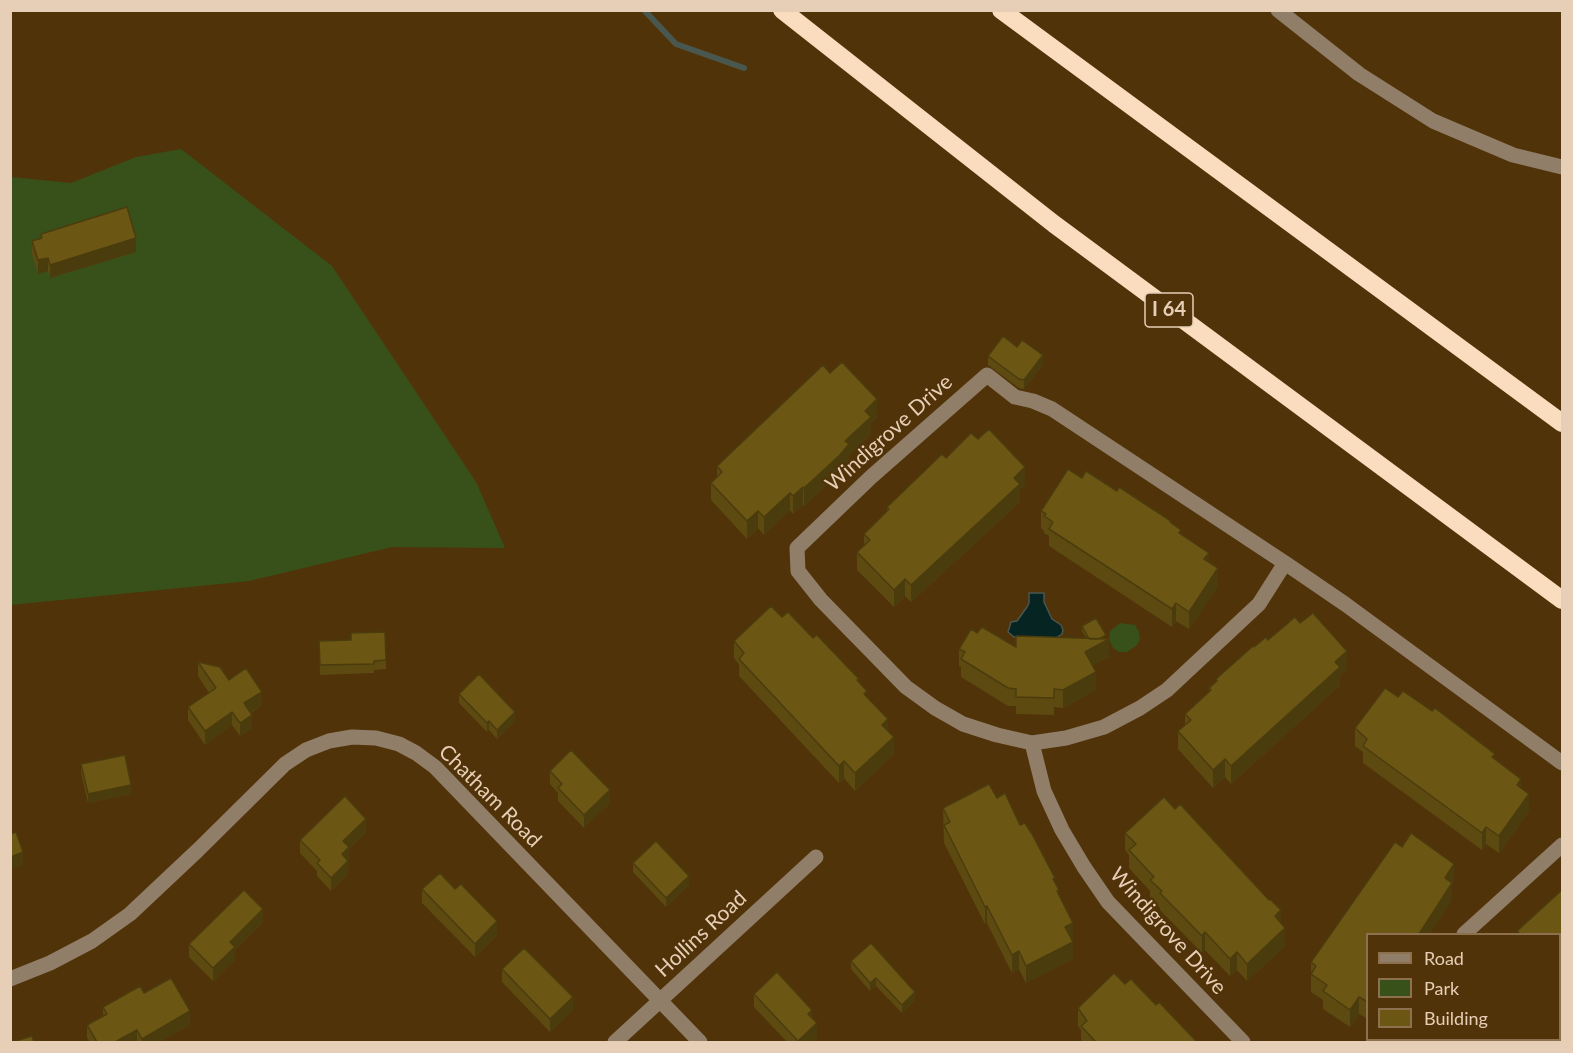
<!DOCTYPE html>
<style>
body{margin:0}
#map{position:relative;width:1573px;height:1053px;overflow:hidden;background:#51330a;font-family:Lato,sans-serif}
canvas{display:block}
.frame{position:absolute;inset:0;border:12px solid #e6cfb6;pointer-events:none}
.legend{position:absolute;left:1366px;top:933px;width:195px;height:108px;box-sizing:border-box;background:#51330a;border:2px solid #8d714f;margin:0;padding:8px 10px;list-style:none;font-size:18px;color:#e6cfb6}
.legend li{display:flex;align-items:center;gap:12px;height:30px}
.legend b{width:30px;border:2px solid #8d714f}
</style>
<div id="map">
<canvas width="1573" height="1053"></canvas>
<div class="frame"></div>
<ul class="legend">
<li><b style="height:8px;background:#917e68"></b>Road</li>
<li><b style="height:16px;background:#38511a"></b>Park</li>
<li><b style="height:16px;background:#6b5614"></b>Building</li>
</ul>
</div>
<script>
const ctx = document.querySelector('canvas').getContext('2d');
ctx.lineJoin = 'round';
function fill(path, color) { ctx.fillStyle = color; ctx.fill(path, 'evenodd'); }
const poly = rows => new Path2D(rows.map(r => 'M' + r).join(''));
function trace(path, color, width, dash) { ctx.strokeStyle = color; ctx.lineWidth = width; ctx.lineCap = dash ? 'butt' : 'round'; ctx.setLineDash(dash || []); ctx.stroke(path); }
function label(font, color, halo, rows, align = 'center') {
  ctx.font = font + ' Lato,sans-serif'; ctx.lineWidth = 4.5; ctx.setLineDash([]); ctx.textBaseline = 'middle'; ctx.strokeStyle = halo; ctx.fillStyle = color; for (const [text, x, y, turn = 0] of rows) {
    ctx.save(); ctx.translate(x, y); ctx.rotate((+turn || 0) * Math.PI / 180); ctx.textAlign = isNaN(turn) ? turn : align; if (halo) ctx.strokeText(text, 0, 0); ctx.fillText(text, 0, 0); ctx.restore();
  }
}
fill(poly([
 [181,149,332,266,476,482,505,548,392,547,249,581,11,605,11,177,71,183,136,157],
 [1120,623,1135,625,1139,632,1140,640,1136,646,1127,652,1119,652,1113,648,1109,639,1110,631]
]), '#38511a');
const water = poly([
 [1029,593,1044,593,1044,602,1052,619,1061,625,1063,630,1062,634,1056,638,1021,637,1014,637,1008,632,1011,622,1017,621,1027,607,1029,603,1029,593]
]);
fill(water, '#062422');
trace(water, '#49574e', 1.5);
trace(poly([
 [644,10,676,44,744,68]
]), '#49574e', 6);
trace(poly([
 [1278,10,1359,74,1433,121,1513,155,1562,167],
 [987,375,1015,397,1033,401,1052,409,1285,563,1259,604,1167,690,1140,708,1104,727,1066,738,1032,743,997,735,963,724,935,708,906,687,821,600,798,571,797,548,871,477,987,375],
 [1285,563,1345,604,1562,763],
 [1032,743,1044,791,1062,830,1084,867,1108,902,1243,1042],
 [1464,934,1562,845],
 [10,979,50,963,92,941,130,914,198,850,285,764,306,750,329,741,352,737,376,738,399,744,416,753,435,767,700,1042],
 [615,1042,816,857],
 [1393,1042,1396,1040]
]), '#917e68', 15);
trace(poly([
 [782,10,1054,224,1562,600],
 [1001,10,1562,423]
]), '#faddbe', 18);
fill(poly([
 [41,234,136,252,50,278,48,271,38,274,32,254,32,241,41,238],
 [988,356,1043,364,1024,389,1019,388,988,365],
 [830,373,877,417,871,423,871,434,849,455,849,462,840,472,804,506,803,504,793,514,790,510,764,535,758,528,747,539,711,500,711,483,717,477,717,466],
 [946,458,1025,484,1020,490,1020,502,911,602,905,596,894,607,857,570,857,552,864,545,864,534,887,511,887,507],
 [1082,478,1117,491,1171,523,1209,562,1218,586,1189,629,1176,621,1172,627,1049,546,1049,536,1044,533,1044,531,1041,528,1041,511],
 [782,617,813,638,867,697,888,732,894,754,855,791,844,778,839,783,739,676,739,664,734,658,734,641],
 [1300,623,1347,669,1340,675,1340,685,1231,784,1225,777,1213,788,1178,749,1178,731,1185,726,1185,714,1209,692,1209,688,1216,682,1216,679,1254,647],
 [1082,626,1106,639,1109,657,1092,665,1096,690,1063,708,1054,707,1054,715,1016,714,1016,706,1008,706,961,677,961,667,959,666,959,649,977,633,1016,647,1087,639,1082,631],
 [385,632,386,669,374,670,374,673,320,675,319,641,351,640],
 [198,662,229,680,262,705,251,713,252,728,240,736,232,725,205,745,188,720,188,707,209,693,198,676],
 [459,694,515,721,497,739,489,730,487,732,459,703],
 [1398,697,1495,759,1521,788,1529,811,1499,853,1486,844,1482,850,1363,763,1363,752,1355,746,1355,728],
 [81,764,131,794,88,803,81,773],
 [550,771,610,803,584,828,558,801,558,793,550,784],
 [997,798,1020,825,1055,882,1073,940,1073,959,1026,983,1019,969,1012,973,987,923,985,924,944,843,943,808],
 [366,832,349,849,348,874,331,891,317,876,317,871,300,853,300,840],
 [1125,833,1281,923,1285,946,1247,981,1237,970,1230,976,1205,950,1202,953,1160,910,1160,908,1150,897,1150,891,1129,868,1129,855,1125,850],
 [633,863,689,885,666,907,633,872],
 [1454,882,1452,885,1452,900,1368,934,1368,1016,1366,1018,1359,1014,1350,1027,1323,1009,1323,1000,1311,992,1311,962],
 [422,889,497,935,475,957,422,903],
 [263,922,235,950,235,960,213,981,189,957,189,944],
 [851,961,915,1000,902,1013,876,986,870,991,851,969],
 [502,969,573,1010,550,1032,502,982],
 [1125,984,1156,1005,1197,1042,1081,1042,1081,1030,1078,1026,1078,1008],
 [144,993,190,1025,159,1042,90,1042,87,1038,87,1025,103,1016,103,1007],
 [754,994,812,1018,817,1037,811,1042,787,1042,754,1007]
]), '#5c4a11');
fill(poly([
 [136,238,136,252,50,278,50,265],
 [48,258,48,271,38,274,38,260],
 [1043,355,1043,364,1024,389,1024,380],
 [877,399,877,417,871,423,871,434,849,455,849,462,840,472,804,506,804,488,845,441,865,411],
 [1025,467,1025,484,1020,490,1020,502,911,602,911,585],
 [803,487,803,504,793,514,793,496],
 [790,493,790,510,764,535,764,517],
 [758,511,758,528,747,539,747,521],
 [1209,553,1209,570,1204,559],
 [1218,568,1218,586,1189,629,1189,612],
 [905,579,905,596,894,607,894,590],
 [1176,603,1176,621,1172,627,1172,609],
 [1109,639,1109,657,1085,669,1085,652],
 [1347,651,1347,669,1340,675,1340,685,1231,784,1231,766,1335,662],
 [1096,672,1096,690,1063,708,1063,690],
 [262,692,262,705,244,717,244,703],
 [232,712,232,725,205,745,205,731],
 [515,712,515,721,497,739,497,730],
 [252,715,252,728,240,736,240,723],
 [888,719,888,737,882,725],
 [489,721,489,730,487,732,487,723],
 [894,737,894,754,855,791,855,773],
 [1225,759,1225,777,1213,788,1213,770],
 [844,761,844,778,839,783,839,766],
 [1521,779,1521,796,1517,785],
 [131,785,131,794,88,803,88,794],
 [610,790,610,803,584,828,584,815],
 [1529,794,1529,811,1499,853,1499,836],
 [366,819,366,832,349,849,348,874,331,891,331,878,342,854,343,841],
 [1486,827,1486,844,1482,850,1482,833],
 [23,852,23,865,12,869,12,874,10,874,11,857],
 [1454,864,1454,882,1452,885,1452,900,1430,934,1419,934,1445,878],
 [689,876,689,885,666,907,666,898],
 [987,906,987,923,985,924,985,907],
 [263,909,263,922,235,950,235,960,213,981,213,968,230,942],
 [1281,910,1281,928,1275,916],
 [497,921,497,935,475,957,475,944],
 [1073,923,1073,940,1065,944,1065,927],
 [1285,928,1285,946,1247,981,1247,964],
 [1205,932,1205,950,1202,953,1202,936],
 [1073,942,1073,959,1026,983,1026,966],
 [1019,951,1019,969,1012,973,1012,955],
 [1237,952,1237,970,1230,976,1230,959],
 [876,978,876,986,870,991,870,983],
 [1563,989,1563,1007,1560,1010,1560,992],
 [915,992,915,1000,902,1013,902,1005],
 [573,997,573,1010,550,1032,550,1019],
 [1359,997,1359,1014,1350,1027,1350,1010],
 [1368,998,1368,1016,1366,1018,1366,1001],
 [812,1010,812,1023,808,1014],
 [190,1011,190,1025,159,1042,142,1042,142,1039],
 [817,1023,817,1037,811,1042,798,1042,798,1041],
 [137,1030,137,1042,115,1042]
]), '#4b3c0e');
const building = poly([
 [127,207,136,238,50,265,48,258,38,260,32,241,42,238,41,234,127,207],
 [1003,336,1017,347,1022,340,1043,355,1024,380,1019,379,988,356,1003,336],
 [842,362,877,399,865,411,871,417,845,441,849,444,840,455,804,488,803,487,793,496,790,493,764,517,758,511,747,521,711,483,722,472,717,466,823,365,830,373,842,362],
 [989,429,1025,467,1014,478,1020,484,911,585,905,579,894,590,857,552,870,540,864,534,889,509,887,507,942,454,946,458,971,433,978,439,989,429],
 [1068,469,1082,478,1086,471,1117,491,1119,487,1171,521,1170,522,1181,530,1179,533,1209,553,1204,559,1218,568,1189,612,1176,603,1172,609,1049,529,1053,522,1044,516,1046,514,1041,511,1068,469],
 [771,606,782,617,788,612,813,638,817,635,859,679,857,680,867,691,864,694,888,719,882,725,894,737,855,773,844,761,839,766,739,659,744,653,734,641,771,606],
 [1313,613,1347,651,1335,662,1340,667,1231,766,1225,759,1213,770,1178,731,1191,720,1185,714,1211,690,1209,688,1217,681,1216,679,1253,646,1254,647,1266,637,1268,640,1295,617,1300,623,1313,613],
 [1096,618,1106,635,1099,639,1089,639,1082,626,1096,618],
 [982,627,1016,647,1016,636,1109,639,1085,652,1096,672,1063,690,1054,689,1054,698,1016,697,1016,689,1008,688,961,659,965,652,959,649,971,629,977,633,982,627],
 [385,632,386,660,374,661,374,664,320,665,319,641,351,640,351,633,385,632],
 [198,662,220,667,229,680,246,668,262,692,244,703,252,715,240,723,232,712,205,731,188,707,216,688,198,662],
 [479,674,515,712,497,730,489,721,487,723,459,694,479,674],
 [1385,688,1398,697,1403,691,1432,711,1435,708,1495,754,1492,757,1521,779,1517,785,1529,794,1499,836,1486,827,1482,833,1363,746,1367,739,1355,728,1385,688],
 [571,750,610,790,584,815,558,788,562,784,550,771,571,750],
 [125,755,131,785,88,794,81,764,125,755],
 [989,784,997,798,1005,793,1020,825,1025,823,1032,834,1055,878,1053,879,1059,890,1057,891,1073,923,1065,927,1073,942,1026,966,1019,951,1012,955,987,906,985,907,944,825,950,822,943,808,989,784],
 [345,796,366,819,343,841,349,847,342,854,348,861,331,878,317,863,320,860,300,840,345,796],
 [1164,797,1175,809,1180,804,1269,900,1270,899,1281,910,1275,916,1285,928,1247,964,1237,952,1230,959,1205,932,1202,936,1160,893,1162,891,1150,880,1154,877,1129,850,1136,844,1125,833,1164,797],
 [16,832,23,852,11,857,12,860,10,861,10,834,16,832],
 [1411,833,1454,864,1445,878,1452,883,1419,934,1368,934,1368,998,1366,1001,1359,997,1350,1010,1323,991,1327,985,1311,974,1316,966,1311,962,1395,842,1402,847,1411,833],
 [656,841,689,876,666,898,633,863,656,841],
 [440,873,455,889,461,884,497,921,475,944,422,889,440,873],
 [1563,889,1563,989,1560,992,1560,934,1520,934,1517,931,1563,889],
 [244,890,263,909,230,942,235,947,213,968,189,944,244,890],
 [871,943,915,992,902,1005,876,978,870,983,851,961,871,943],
 [524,948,573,997,550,1019,502,969,524,948],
 [777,972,812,1010,808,1014,817,1023,798,1041,754,994,777,972],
 [1114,973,1125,984,1131,979,1156,1005,1159,1002,1197,1042,1096,1042,1081,1026,1087,1021,1078,1008,1114,973],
 [171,978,190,1011,142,1039,137,1030,115,1042,97,1042,87,1025,107,1014,103,1007,140,986,144,993,171,978],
 [32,1036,34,1042,12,1042,32,1036]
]);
fill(building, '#6b5614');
trace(building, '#4b3c0e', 1.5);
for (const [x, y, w] of [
 [1169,310,48]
]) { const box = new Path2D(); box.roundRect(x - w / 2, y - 17, w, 34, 4.5); ctx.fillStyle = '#51330a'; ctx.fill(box); trace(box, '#e6cfb6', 1.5); }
label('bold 20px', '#e6cfb6', null, [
 ["I 64",1169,310]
]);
label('21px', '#e6cfb6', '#51330a', [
 ["Windigrove Drive",889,433,-42],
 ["Chatham Road",490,796,45],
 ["Windigrove Drive",1168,931,48],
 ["Hollins Road",701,934,-43]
]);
</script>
